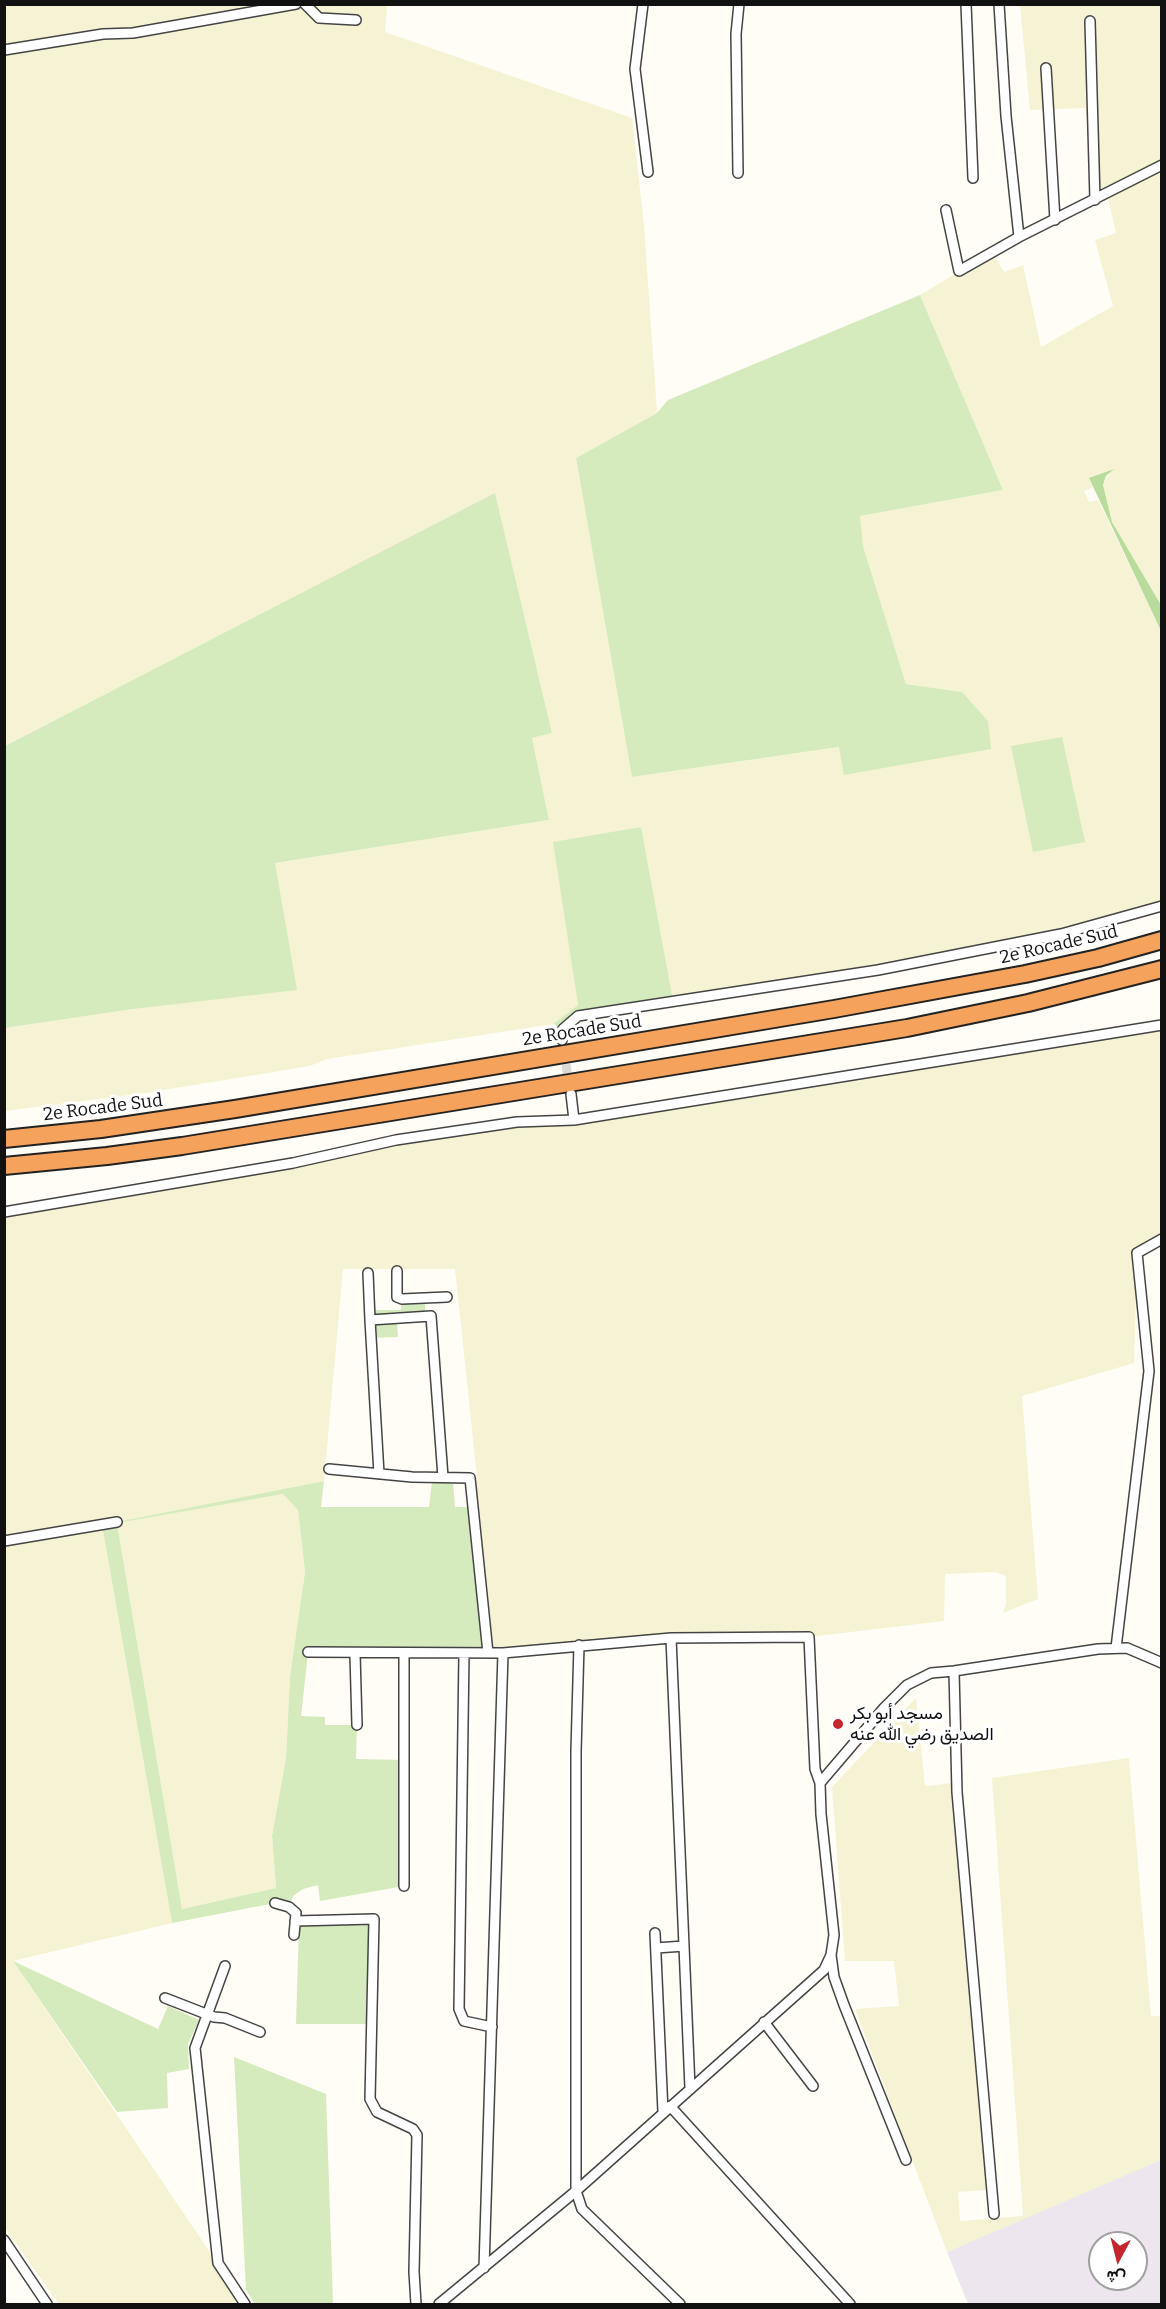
<!DOCTYPE html>
<meta charset="utf-8">
<style>
body{margin:0}
#map{position:relative;width:1166px;height:2309px;overflow:hidden;background:#fffdf5;font-family:Bitter,Vazirmatn,serif}
canvas{display:block}
.frame{position:absolute;inset:0;border:6px solid #111;pointer-events:none}
.north{position:absolute;left:1088px;top:2231px;width:60px;height:60px;box-sizing:border-box;background:#fff;border:2px solid #a0a0a0;border-radius:50%;rotate:187deg;font-size:16px;font-weight:700;line-height:24px;text-align:center;color:#111}
.north::after{content:'';display:block;margin:auto;width:21px;height:27px;background:#c4262e;clip-path:polygon(50% 0,100% 100%,50% 72%,0 100%)}
</style>
<div id="map">
<canvas width="1166" height="2309"></canvas>
<div class="frame"></div>
<div class="north">ش</div>
</div>
<script>
const ctx = document.querySelector('canvas').getContext('2d');
ctx.lineJoin = 'round';
function fill(path, color) { ctx.fillStyle = color; ctx.fill(path, 'evenodd'); }
const poly = rows => new Path2D(rows.map(r => 'M' + r).join(''));
function trace(path, color, width, dash) { ctx.strokeStyle = color; ctx.lineWidth = width; ctx.lineCap = dash ? 'butt' : 'round'; ctx.setLineDash(dash || []); ctx.stroke(path); }
function label(font, color, halo, rows, align = 'center') {
  ctx.font = font + ' Bitter,Vazirmatn,serif'; ctx.lineWidth = 6; ctx.setLineDash([]); ctx.textBaseline = 'middle'; ctx.strokeStyle = halo; ctx.fillStyle = color; for (const [text, x, y, turn = 0] of rows) {
    ctx.save(); ctx.translate(x, y); ctx.rotate((+turn || 0) * Math.PI / 180); ctx.textAlign = isNaN(turn) ? turn : align; if (halo) ctx.strokeText(text, 0, 0); ctx.fillText(text, 0, 0); ctx.restore();
  }
}
fill(poly([
 [1161,2159,1161,2304,968,2304,947,2252,1023,2217],
 [1100,2243,1136,2243,1136,2279,1100,2279]
]), '#eee6ef');
fill(poly([
 [5,5,387,5,385,32,632,118,644,225,657,413,576,458,632,777,840,747,845,775,962,692,906,684,863,546,859,516,1003,490,920,295,992,252,1004,272,1023,265,1041,347,1113,306,1095,240,1116,233,1107,194,1161,165,1161,605,1112,522,1103,485,1112,470,1090,478,1093,487,1084,491,1089,502,1098,500,1161,631,1161,906,1061,934,673,1001,554,842,578,1005,553,1024,327,1059,310,1066,145,1093,5,1111,5,1028,133,1009,275,863,549,820,532,738,552,733,495,494,5,746],
 [1020,5,1161,5,1161,164,1099,189,1085,108,1030,110],
 [1161,1025,1161,1239,1137,1253,1134,1363,1022,1396,1038,1599,1003,1613,1006,1604,1006,1576,995,1572,945,1574,944,1621,809,1637,671,1638,488,1653,470,1478,477,1477,455,1269,343,1269,324,1481,129,1520,283,1494,298,1510,305,1572,290,1676,286,1758,272,1836,276,1888,182,1909,117,1522,102,1525,172,1923,13,1961,245,2304,59,2304,5,2228,4,1212,396,1140,574,1120],
 [916,1698,925,1786,953,1783,987,2190,958,2192,960,2221,1023,2216,992,1778,1129,1758,1151,2016,1161,2016,1161,2160,947,2252,855,2009,899,2006,894,1961,845,1961,832,1787]
]), '#f6f3d4');
fill(poly([
 [920,295,1003,490,860,516,863,546,906,684,962,692,988,721,991,749,844,775,839,747,632,777,576,458,657,413,668,400],
 [495,493,552,733,532,738,549,820,275,863,297,990,133,1009,5,1028,5,746],
 [1062,737,1085,842,1033,852,1011,746],
 [641,827,673,1001,578,1016,563,1029,553,1024,578,1005,553,842],
 [425,1298,425,1317,397,1319,398,1337,371,1338,370,1310,401,1310,402,1299],
 [324,1481,321,1507,429,1507,432,1481,453,1482,455,1507,473,1507,488,1653,308,1653,301,1716,325,1717,325,1725,357,1725,356,1759,403,1760,404,1886,320,1901,318,1885,303,1889,293,1896,289,1907,275,1903,172,1923,102,1525],
 [283,1494,298,1510,305,1572,290,1676,286,1758,272,1836,276,1888,182,1909,117,1523],
 [370,1923,366,2024,296,2024,299,1924],
 [13,1961,158,2029,168,2006,199,2020,188,2044,189,2069,167,2073,168,2108,117,2112],
 [234,2057,326,2094,333,2303,255,2304,246,2290]
]), '#d5ebbd');
fill(poly([
 [1114,469,1106,476,1103,485,1112,522,1161,605,1161,631,1089,478]
]), '#b9dc9c');
trace(poly([
 [564,1051,569,1085]
]), '#dbdad3', 9, [9, 4.5]);
const minor = poly([
 [305,4,319,18,356,20],
 [643,4,635,69,648,172],
 [966,4,973,178],
 [999,4,1006,116,1019,237],
 [1090,21,1095,200],
 [4,50,103,34,133,33,296,4],
 [1046,68,1055,220],
 [738,173,736,34,739,4],
 [946,210,959,271,1019,237,1162,165],
 [562,1040,563,1029,578,1016,878,970,1061,934,1162,906],
 [571,1094,574,1120],
 [4,1212,293,1163,396,1140,517,1122,574,1120,1162,1025],
 [397,1271,397,1297,402,1299,447,1297],
 [368,1273,370,1320],
 [329,1469,412,1477,470,1478,488,1653],
 [379,1474,370,1320,431,1316,443,1477],
 [4,1541,117,1522],
 [671,1638,690,2088],
 [579,1645,576,1751,576,2191,582,2209,680,2304],
 [1116,1648,1149,1371,1137,1253,1162,1239],
 [308,1652,503,1653,671,1638,809,1637,815,1769,820,1783],
 [464,1653,459,2009,464,2021,492,2027],
 [355,1654,357,1725],
 [954,1671,957,1792,994,2214],
 [404,1886,404,1653],
 [275,1903,289,1907,296,1913,294,1935],
 [295,1921,374,1919,370,2099,377,2112,413,2129,417,2135,414,2272,416,2304],
 [655,1933,663,2112],
 [656,1948,684,1946],
 [831,1955,834,1977,844,2005,906,2160],
 [225,1966,195,2048,218,2263,245,2304],
 [165,1998,214,2017,225,2018,260,2032],
 [764,2022,813,2086],
 [670,2106,850,2304],
 [4,2240,47,2304],
 [484,2268,503,1653],
 [439,2304,576,2191,824,1970,831,1955,834,1935,821,1814,820,1783,884,1708,907,1685,931,1673,954,1671,1098,1649,1127,1648,1162,1663]
]);
const motorway = poly([
 [4,1139,101,1129,235,1109,834,1009,1025,974,1098,958,1162,940],
 [4,1166,107,1156,182,1146,907,1028,1028,1003,1162,969]
]);
trace(minor, '#444', 12);
trace(motorway, '#222', 20);
trace(minor, '#fff', 9);
trace(motorway, '#f5a25d', 16);
for (const [x, y, r, color] of [
 [838,1724,6,"#c4262e"]
]) { const dot = new Path2D(); dot.arc(x, y, r, 0, 2 * Math.PI); ctx.fillStyle = color; ctx.fill(dot); trace(dot, '#fff', 2); }
label('18px', '#111', '#fff', [
 ["2e Rocade Sud",1059,945,-13],
 ["2e Rocade Sud",582,1031,-9],
 ["2e Rocade Sud",103,1108,-7]
]);
label('18px', '#111', '#fff', [
 ["مسجد أبو بكر",850,1714],
 ["الصديق رضي الله عنه",850,1735]
], 'left');
</script>
